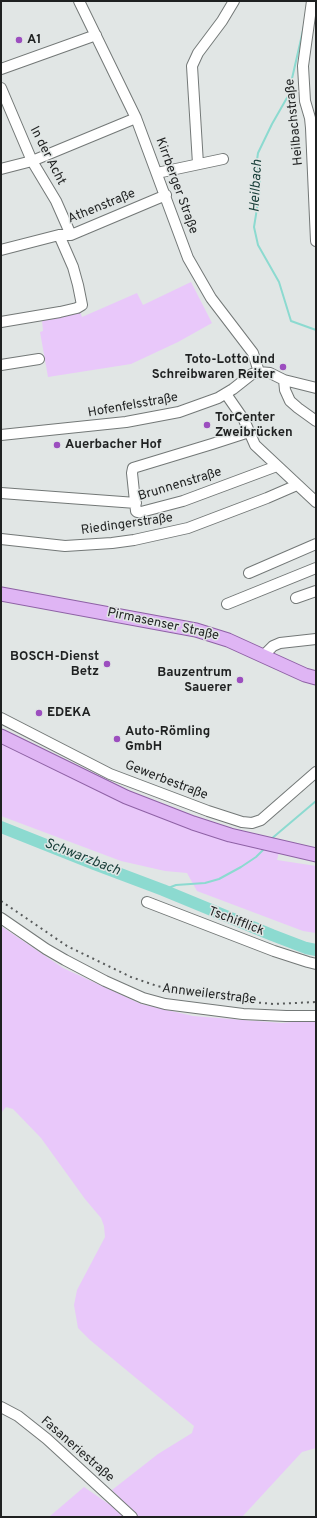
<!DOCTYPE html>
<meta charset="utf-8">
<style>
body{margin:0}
#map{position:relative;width:317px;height:1518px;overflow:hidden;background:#e1e6e5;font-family:Overpass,sans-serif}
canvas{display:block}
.frame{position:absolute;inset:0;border:2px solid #1f2121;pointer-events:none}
</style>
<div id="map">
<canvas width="317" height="1518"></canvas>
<div class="frame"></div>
</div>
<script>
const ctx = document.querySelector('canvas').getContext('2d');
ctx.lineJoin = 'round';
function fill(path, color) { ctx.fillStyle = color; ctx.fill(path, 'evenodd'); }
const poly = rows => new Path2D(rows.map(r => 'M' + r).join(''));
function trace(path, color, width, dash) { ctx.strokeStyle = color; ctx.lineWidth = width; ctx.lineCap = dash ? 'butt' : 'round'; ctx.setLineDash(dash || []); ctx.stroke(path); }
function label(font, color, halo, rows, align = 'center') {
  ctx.font = font + ' Overpass,sans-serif'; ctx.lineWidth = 3; ctx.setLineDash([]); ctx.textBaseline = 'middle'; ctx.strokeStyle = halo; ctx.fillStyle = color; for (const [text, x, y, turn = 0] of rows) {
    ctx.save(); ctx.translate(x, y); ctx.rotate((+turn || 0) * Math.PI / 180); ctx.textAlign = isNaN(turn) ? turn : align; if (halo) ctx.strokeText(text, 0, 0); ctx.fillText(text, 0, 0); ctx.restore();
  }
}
fill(poly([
 [191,282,212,323,178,342,131,364,48,377,40,332,43,331,42,320,80,311,82,317,137,293,143,305],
 [1,744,63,774,180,824,279,852,277,860,316,866,316,933,303,931,197,891,187,873,165,871,121,861,1,816],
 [1,926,63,968,141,1004,193,1016,282,1023,316,1020,316,1448,302,1452,242,1517,49,1517,84,1487,116,1509,124,1502,112,1490,158,1454,192,1433,194,1426,90,1340,78,1328,74,1305,77,1290,105,1237,104,1226,101,1218,85,1199,41,1138,13,1109,6,1107,1,1113]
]), '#e9c8fa');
trace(poly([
 [304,26,288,96,272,124,258,153,257,160,260,184,259,196,254,227,258,245,279,282,291,321,316,330],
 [270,840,316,801],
 [163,890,176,885,205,883,219,879,241,867,256,857,264,849]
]), '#8cdad0', 2);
trace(poly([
 [1,827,94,864,163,890,272,935,306,948,316,950]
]), '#8cdad0', 12);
const minor = poly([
 [79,1,136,118,188,258,211,298,253,353,259,372],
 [312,1,303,66,305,101,310,118,311,128,316,241],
 [1,69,96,35],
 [1,88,32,161,56,201,71,235],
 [198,164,192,66,198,53,222,21,234,1],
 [1,169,32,161,136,118],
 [157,173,223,159],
 [1,250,59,235,71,235,166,195],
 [1,322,60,312,77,308,82,305,78,285,73,267,59,235],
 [1,365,39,359],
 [284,380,285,390,290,401,298,408,316,421],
 [226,394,244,420,255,445,316,502],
 [249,432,212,444,133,468,132,473,136,511,137,512,141,512,183,501,277,466],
 [1,435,126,422,179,412,218,398,233,389,252,374,259,372,270,373,284,380,316,388],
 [1,493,136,503],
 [1,539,65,546,112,543,134,540,188,528,267,498,297,485],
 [249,573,316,544],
 [296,598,316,591],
 [227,604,316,568],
 [263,656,273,646,280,643,316,639],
 [1,718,110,774,208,811,242,822,252,823,261,820,316,772],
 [147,902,274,951,308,962,316,964],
 [1,918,46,949,65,960,105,981,143,998,165,1004,243,1014,286,1016,316,1016],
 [1,1407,18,1416,47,1439,132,1517]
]);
const major = poly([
 [1,594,196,630,228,640,305,675,316,678],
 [1,736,126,797,193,823,230,835,316,855]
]);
trace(minor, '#737877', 12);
trace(major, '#8e61a5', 15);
trace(minor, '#fff', 10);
trace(major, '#dfb5f4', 13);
trace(poly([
 [1,901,67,946,131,977,157,986,187,993,241,1001,274,1004,316,1002]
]), '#585b5b', 2, [2, 4]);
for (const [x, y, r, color] of [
 [19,40,4,"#9c4ebf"],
 [283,367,4,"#9c4ebf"],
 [207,425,4,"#9c4ebf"],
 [57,445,4,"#9c4ebf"],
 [107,664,4,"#9c4ebf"],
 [240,680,4,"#9c4ebf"],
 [39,713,4,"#9c4ebf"],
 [117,739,4,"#9c4ebf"]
]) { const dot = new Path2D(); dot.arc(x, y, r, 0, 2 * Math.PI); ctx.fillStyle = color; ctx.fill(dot); trace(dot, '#e1e6e5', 1.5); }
label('bold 13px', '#1f2121', '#e1e6e5', [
 ["A1",27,40],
 ["Toto-Lotto und",275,360,"right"],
 ["Schreibwaren Reiter",275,375,"right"],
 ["TorCenter",215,418],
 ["Zweibrücken",215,433],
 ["Auerbacher Hof",65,445],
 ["BOSCH-Dienst",99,657,"right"],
 ["Betz",99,672,"right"],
 ["Bauzentrum",232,673,"right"],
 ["Sauerer",232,688,"right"],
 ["EDEKA",47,713],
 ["Auto-Römling",125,732],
 ["GmbH",125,747]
], 'left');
label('13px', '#1f2121', '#e1e6e5', [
 ["Heilbachstraße",295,122,-96],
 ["In der Acht",47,156,63],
 ["Kirrberger Straße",176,186,70],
 ["Athenstraße",102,207,-22],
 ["Hofenfelsstraße",133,406,-10],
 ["Brunnenstraße",180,485,-17],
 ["Riedingerstraße",127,525,-8],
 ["Pirmasenser Straße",163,625,12],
 ["Gewerbestraße",166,781,21],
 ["Tschifflick",236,922,21],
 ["Annweilerstraße",209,995,7],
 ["Fasaneriestraße",77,1450,41]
]);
label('italic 14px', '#1a403b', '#e1e6e5', [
 ["Heilbach",257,186,-87],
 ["Schwarzbach",82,858,21]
]);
</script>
